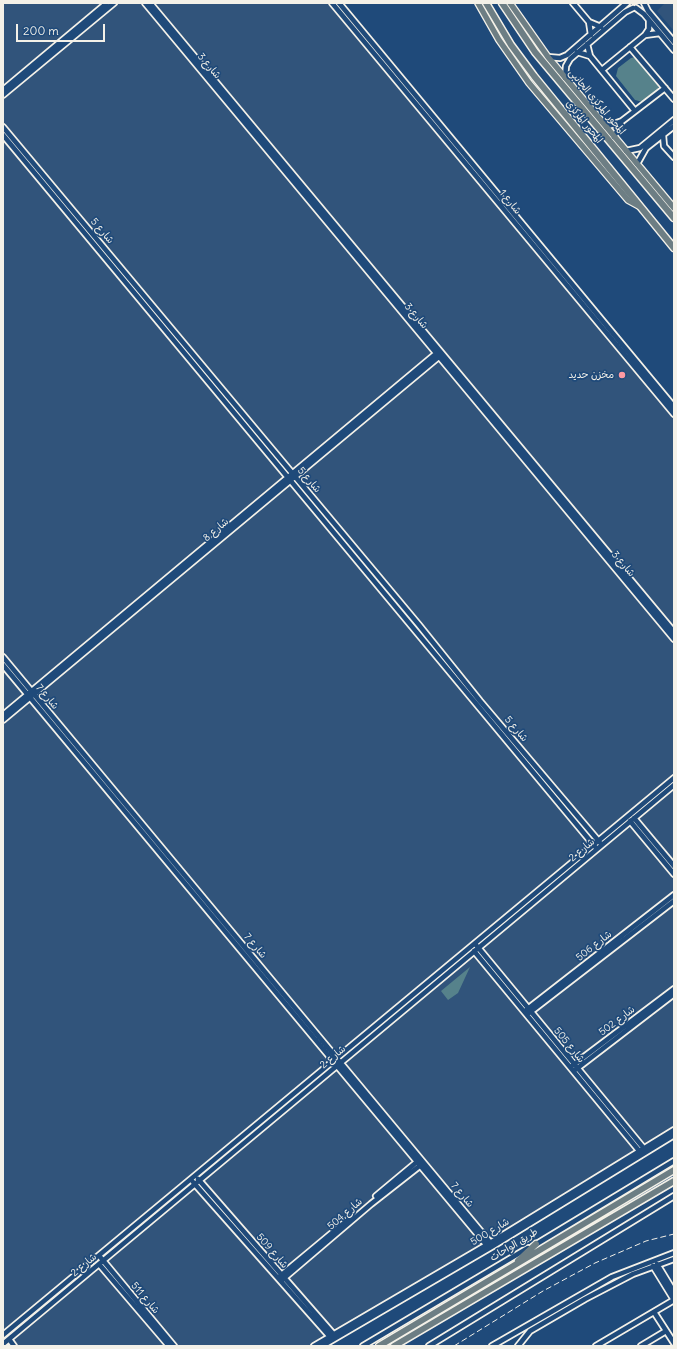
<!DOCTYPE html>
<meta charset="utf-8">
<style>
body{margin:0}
#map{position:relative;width:677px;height:1349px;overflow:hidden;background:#1f4a7a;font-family:Delius,sans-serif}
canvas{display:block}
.frame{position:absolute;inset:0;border:4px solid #f4f1e8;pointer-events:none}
.scale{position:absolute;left:16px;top:24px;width:89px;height:18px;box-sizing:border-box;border:2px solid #f4f1e8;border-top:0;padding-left:5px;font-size:12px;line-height:14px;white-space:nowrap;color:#f4f1e8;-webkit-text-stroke:3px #1f4a7a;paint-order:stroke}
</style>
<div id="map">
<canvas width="677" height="1349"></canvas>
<div class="frame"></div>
<div class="scale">200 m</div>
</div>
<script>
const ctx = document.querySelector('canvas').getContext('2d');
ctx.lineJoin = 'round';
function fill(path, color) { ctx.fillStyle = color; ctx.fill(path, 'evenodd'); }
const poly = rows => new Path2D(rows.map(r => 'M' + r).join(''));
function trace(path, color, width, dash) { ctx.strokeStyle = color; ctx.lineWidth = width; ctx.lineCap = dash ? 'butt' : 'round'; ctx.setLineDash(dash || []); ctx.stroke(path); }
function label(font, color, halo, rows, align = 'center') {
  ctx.font = font + ' Delius,"Playpen Sans Arabic",sans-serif'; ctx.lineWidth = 3.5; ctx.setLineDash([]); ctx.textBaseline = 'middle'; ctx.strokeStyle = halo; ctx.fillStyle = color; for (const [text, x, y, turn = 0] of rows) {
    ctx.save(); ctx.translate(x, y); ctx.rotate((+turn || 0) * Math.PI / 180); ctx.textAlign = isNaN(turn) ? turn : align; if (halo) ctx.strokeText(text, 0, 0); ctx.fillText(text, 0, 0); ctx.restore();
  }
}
fill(poly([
 [3,3,335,3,674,410,674,1129,322,1346,3,1346],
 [665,3,674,3,674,31,657,11]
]), '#31547b');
fill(poly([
 [635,57,659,85,657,92,643,102,635,100,616,76,618,68,631,58],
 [470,967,458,993,448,1000,441,991]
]), '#56828b');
const minor = poly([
 [145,3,674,639],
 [150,3,674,632],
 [332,3,674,414],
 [339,3,674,407],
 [573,3,589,22,601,27],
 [644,3,648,11,674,42],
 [636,8,644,14,674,50],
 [589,22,591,35],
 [645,35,660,33],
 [587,44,590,56,635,111],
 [630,47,674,99],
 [577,52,590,56],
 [548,57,560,58,567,55,627,3],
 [602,70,645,35,649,29,649,20],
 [565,78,566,66,570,59,625,12,633,8],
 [3,90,107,3],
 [3,95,114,3],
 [3,127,419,625,480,701,602,845],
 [606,127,622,121,665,88],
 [3,135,597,849],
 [663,135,664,146,674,157],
 [614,137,621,123],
 [626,151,640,148,674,120],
 [637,164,646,148,674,126],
 [3,657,493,1246],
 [3,665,489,1248],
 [3,715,438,352],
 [3,720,441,355],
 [634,818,674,866],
 [630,821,674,874],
 [476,945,646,1151],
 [474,951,641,1153],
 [525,1011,674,895],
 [529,1013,674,901],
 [572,1066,674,989],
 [575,1070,674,994],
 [198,1179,335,1336],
 [193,1182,331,1338],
 [376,1196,418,1161],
 [535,1245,674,1161],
 [101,1258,174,1346],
 [99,1264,169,1346],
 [657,1264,674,1292],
 [653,1266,674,1300],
 [279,1277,350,1218],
 [283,1279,371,1204,422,1164],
 [654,1312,674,1343],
 [3,1335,674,778],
 [9,1339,14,1346],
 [3,1344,674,785],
 [314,1346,490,1243,674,1130],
 [322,1346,493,1246,674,1135],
 [363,1346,528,1248],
 [429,1346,674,1196],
 [492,1346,612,1277,674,1253],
 [518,1346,530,1331,585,1299,633,1274,674,1259],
 [596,1346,674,1300],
 [641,1346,666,1331]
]);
const major = poly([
 [478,3,499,40,529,83,628,200,639,206],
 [510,3,548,57,674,208]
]);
const highway = poly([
 [486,3,511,45,534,76,674,248],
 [502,3,535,52,674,218],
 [518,1261,536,1244],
 [379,1346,674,1170],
 [394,1346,674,1181]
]);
trace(minor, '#f4f1e8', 8);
trace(major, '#f4f1e8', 8);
trace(highway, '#f4f1e8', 9);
trace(minor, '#1f4a7a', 4.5);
trace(major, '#6d7e84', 5.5);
trace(highway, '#6d7e84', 6);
trace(poly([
 [454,1346,543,1291,595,1263,646,1241,674,1234]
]), '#f4f1e8', 1, [6, 3]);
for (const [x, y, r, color] of [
 [622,375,4,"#ff9aa2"]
]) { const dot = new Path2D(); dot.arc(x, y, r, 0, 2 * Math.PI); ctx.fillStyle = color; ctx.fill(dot); trace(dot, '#1f4a7a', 1.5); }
label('10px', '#f4f1e8', '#1f4a7a', [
 ["شارع 3",209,66,50],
 ["المحور المركزى الجانبى",597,102,50],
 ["المحور المركزى",584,122,51],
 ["شارع 1",510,202,51],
 ["شارع 5",102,231,50],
 ["شارع 3",416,316,50],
 ["شارع 5",309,480,50],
 ["شارع 8",216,530,-40],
 ["شارع 3",623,564,50],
 ["شارع 7",47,697,50],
 ["شارع 5",516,729,50],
 ["شارع 2",582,850,-40],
 ["شارع 7",255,946,50],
 ["شارع 506",594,946,-38],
 ["شارع 502",617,1021,-37],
 ["شارع 505",569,1045,51],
 ["شارع 2",333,1057,-40],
 ["شارع 7",462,1195,50],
 ["شارع 504",345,1214,-41],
 ["شارع 500",490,1232,-31],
 ["طريق الواحات",514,1245,-31],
 ["شارع 509",272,1251,49],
 ["شارع 2",84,1265,-40],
 ["شارع 511",145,1298,50]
]);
label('10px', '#f4f1e8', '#1f4a7a', [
 ["مخزن حديد",614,375]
], 'right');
</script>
